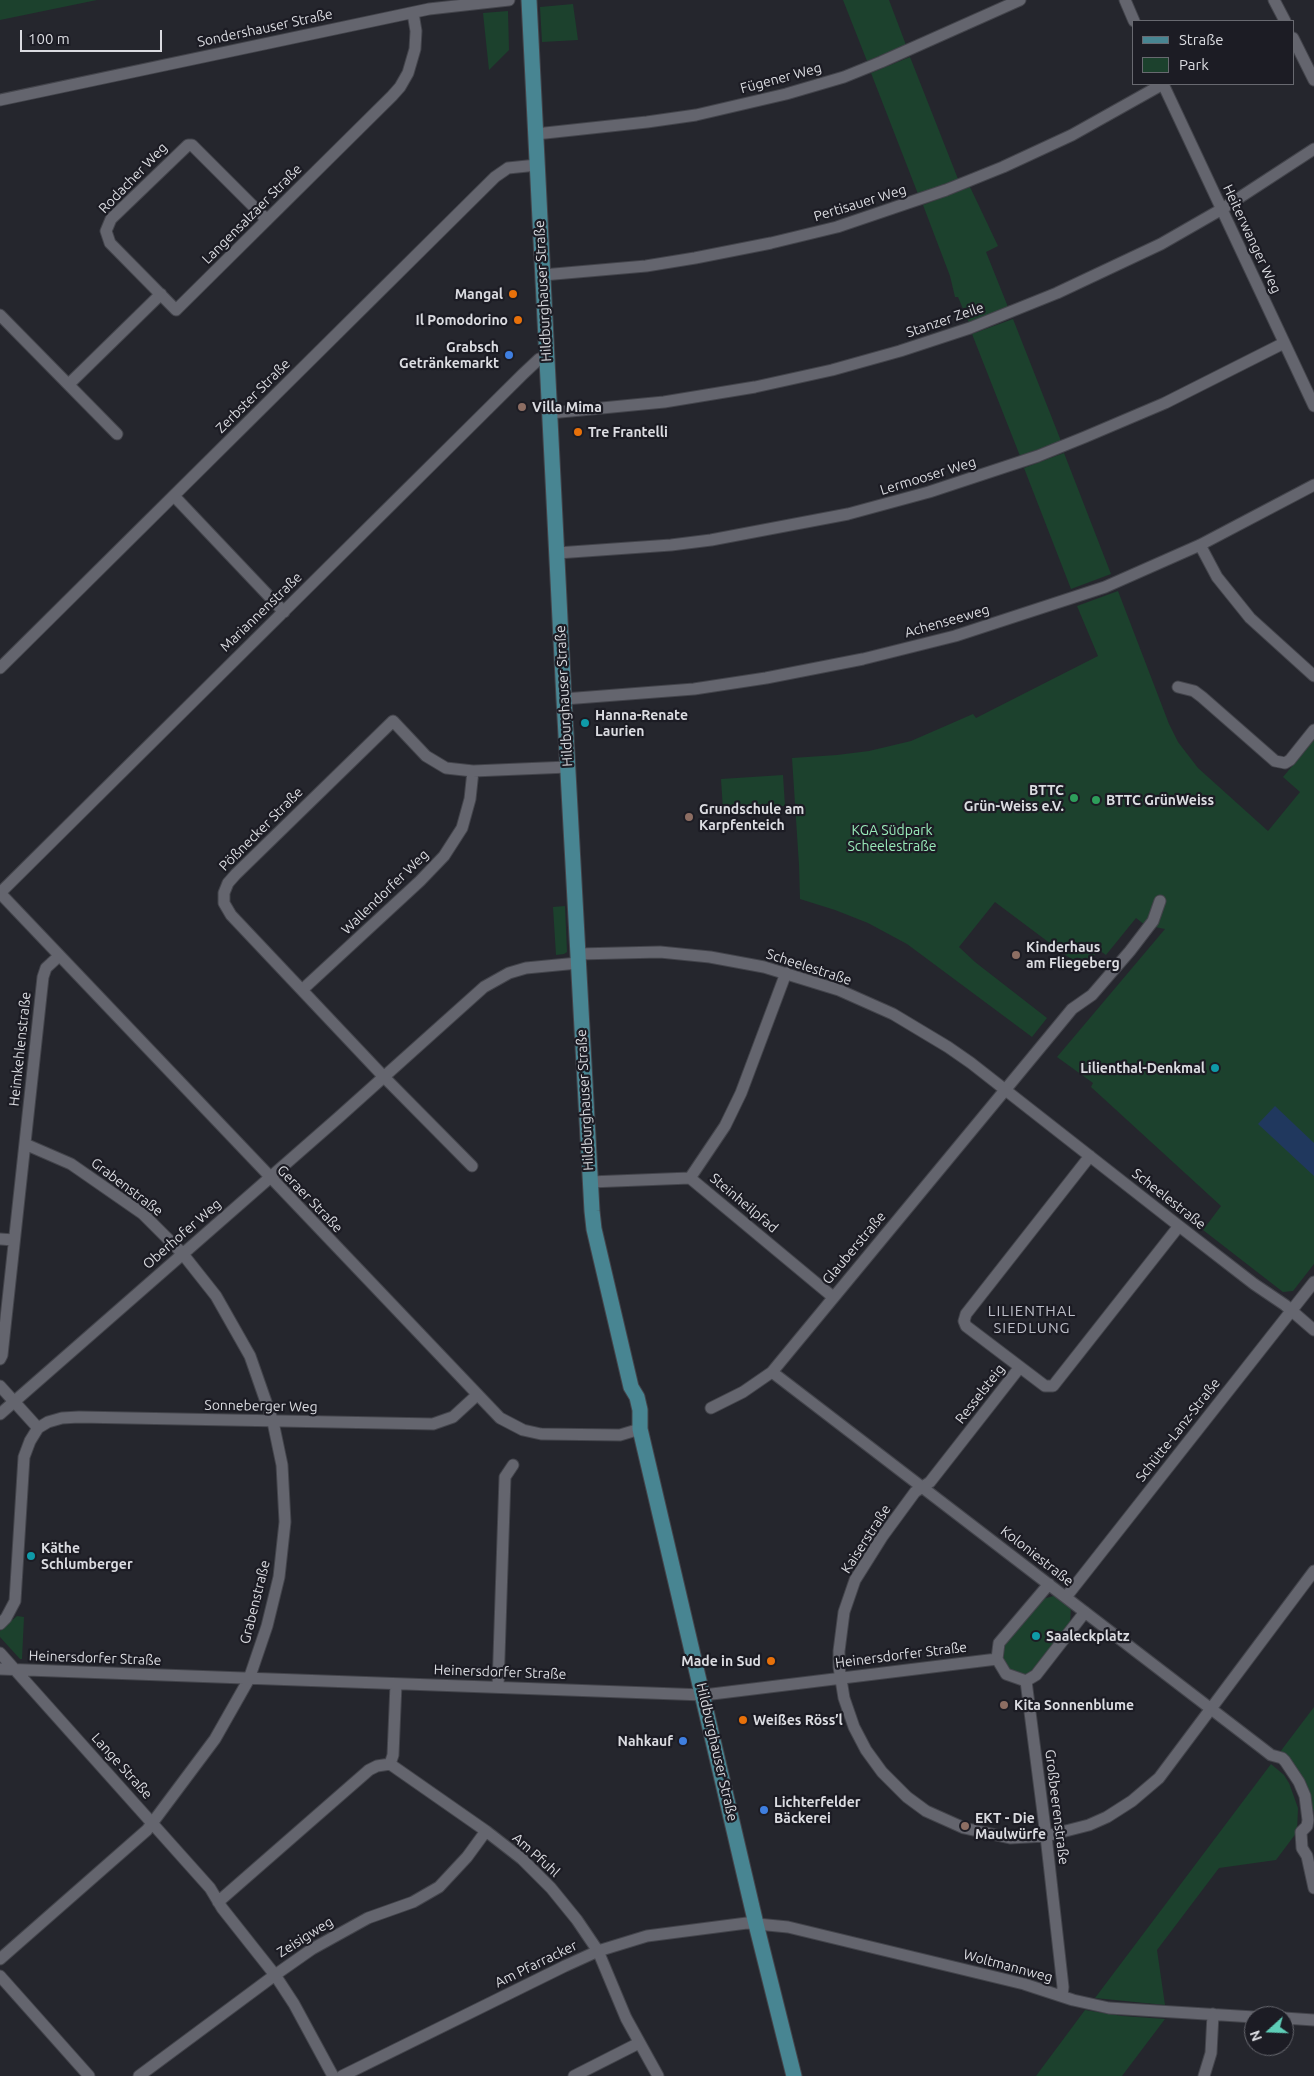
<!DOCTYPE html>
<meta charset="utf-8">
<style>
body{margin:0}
#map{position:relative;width:1314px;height:2076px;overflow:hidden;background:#25262d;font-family:Ubuntu,sans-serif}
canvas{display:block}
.legend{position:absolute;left:1132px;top:20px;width:162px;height:65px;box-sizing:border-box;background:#1c1c24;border:1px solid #686970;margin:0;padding:6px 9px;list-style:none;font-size:15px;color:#dbdce1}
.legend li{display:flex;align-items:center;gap:10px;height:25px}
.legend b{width:25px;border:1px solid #686970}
.north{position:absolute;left:1244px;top:2006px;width:50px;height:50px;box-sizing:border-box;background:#1c1c24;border:1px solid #686970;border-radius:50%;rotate:250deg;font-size:14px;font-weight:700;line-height:20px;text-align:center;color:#dbdce1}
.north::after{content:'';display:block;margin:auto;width:18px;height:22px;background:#5eceb8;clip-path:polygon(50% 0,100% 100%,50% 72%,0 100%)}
.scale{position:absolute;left:20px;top:30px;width:142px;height:22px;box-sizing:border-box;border:2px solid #dbdce1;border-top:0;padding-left:6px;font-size:15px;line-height:18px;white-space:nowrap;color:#dbdce1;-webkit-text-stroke:4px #1c1c24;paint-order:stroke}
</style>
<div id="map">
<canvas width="1314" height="2076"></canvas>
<ul class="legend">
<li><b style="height:6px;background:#488592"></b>Straße</li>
<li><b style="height:14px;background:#1c412d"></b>Park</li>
</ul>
<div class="north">N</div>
<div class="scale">100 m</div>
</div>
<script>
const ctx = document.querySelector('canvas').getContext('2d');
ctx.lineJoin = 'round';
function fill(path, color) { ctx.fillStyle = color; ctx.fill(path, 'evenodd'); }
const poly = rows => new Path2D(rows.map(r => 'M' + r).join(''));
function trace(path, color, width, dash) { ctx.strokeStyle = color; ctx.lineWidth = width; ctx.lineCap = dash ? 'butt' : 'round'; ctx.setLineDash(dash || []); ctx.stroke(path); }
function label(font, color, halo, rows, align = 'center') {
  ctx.font = font + ' Ubuntu,sans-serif'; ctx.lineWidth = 4.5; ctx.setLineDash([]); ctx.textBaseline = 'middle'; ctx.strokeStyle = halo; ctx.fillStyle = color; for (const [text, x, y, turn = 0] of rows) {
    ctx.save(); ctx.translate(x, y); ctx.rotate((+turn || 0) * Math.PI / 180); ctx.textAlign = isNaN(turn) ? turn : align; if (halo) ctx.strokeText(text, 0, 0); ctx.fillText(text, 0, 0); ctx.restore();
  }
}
fill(poly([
 [0,0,97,0,0,20],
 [843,0,889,0,906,45,867,61],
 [573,4,578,40,542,42,540,7],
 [508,11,509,50,489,70,483,13],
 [910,57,958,179,918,194,871,73],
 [970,187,998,246,986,252,1008,307,969,323,958,297,955,297,950,276,923,205],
 [1013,319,1061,441,1020,456,972,334],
 [1064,453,1111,574,1071,589,1024,468],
 [1118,591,1169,724,1178,742,1198,768,1268,831,1300,792,1283,777,1314,740,1314,1264,1293,1291,1283,1292,1203,1230,1221,1206,1091,1087,1093,1083,1057,1057,1165,929,1145,925,1136,918,1106,955,1099,950,1083,968,995,902,959,947,975,962,1047,1018,1032,1037,907,944,868,923,835,910,800,899,799,865,792,758,837,755,869,751,911,741,973,714,976,718,1098,656,1077,606],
 [783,775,785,806,723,810,721,779],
 [565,906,567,952,564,954,556,955,553,907],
 [1057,1595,1071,1606,1070,1625,1037,1668,1027,1674,1022,1675,1008,1668,1002,1657,1004,1645,1039,1600],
 [17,1616,24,1617,22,1659,20,1659,0,1637,0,1631],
 [1314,1707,1314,1810,1313,1811,1308,1789,1301,1775,1290,1760,1280,1752],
 [1271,1764,1284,1775,1289,1783,1298,1808,1297,1832,1276,1860,1219,1868,1157,1950,1165,2005,1095,1998],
 [1085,2010,1122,2016,1165,2019,1122,2076,1036,2076]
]), '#1c412d');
fill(poly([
 [1275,1106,1314,1143,1314,1176,1258,1124]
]), '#20385e');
const minor = poly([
 [1125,0,1134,21],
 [1274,0,1285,21],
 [1293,38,1314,80],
 [1163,84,1314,406],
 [0,100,429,9,509,0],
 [536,134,647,122,696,115,786,94,844,77,881,62,1020,0],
 [267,220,192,145,188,145,111,219,106,231,110,243,176,310,392,96,400,87,408,73,415,49,416,31,413,13],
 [543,275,646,266,695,258,771,243,837,227,946,190,1003,167,1072,135,1163,84],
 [0,315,117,434],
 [69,384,161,294],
 [550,413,664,402,755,387,832,370,900,351,970,328,1057,293,1161,244,1222,209,1314,149],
 [174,496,284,612],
 [1200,545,1217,577,1250,618,1314,676],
 [557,553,671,545,711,540,848,514,929,492,1038,456,1085,437,1165,403,1284,343],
 [0,668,495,177,508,168,537,165],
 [1178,687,1194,691,1202,697,1275,761,1285,763,1290,760,1314,730],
 [564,699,694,689,766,678,863,659,955,636,1105,587,1200,545,1314,485],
 [0,893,500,1418,523,1430,541,1434,620,1435,640,1429],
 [0,893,523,374,539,359,546,359],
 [578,954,660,952,710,957,764,967,839,990,893,1014,948,1047,971,1063,1179,1226,1254,1284,1285,1305,1314,1330],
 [302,990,420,881,444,856,462,828,470,799,473,771],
 [1090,1156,966,1314,964,1321,966,1326,1045,1386,1053,1386,1179,1226],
 [472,1166,384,1077,231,915,224,903,224,893,228,883,236,874,393,721,426,756,446,768,473,771,568,767],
 [690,1178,725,1126,741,1093,786,973],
 [590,1182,690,1178,833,1297],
 [0,1239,14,1240],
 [0,1359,2,1355,43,977,46,968,59,956],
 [1020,1367,930,1482,915,1492,882,1537,855,1580,844,1612,839,1651,839,1667,844,1698,854,1727,866,1750,882,1772,907,1797,926,1811,964,1828,1010,1838,1046,1836,1089,1825,1107,1817,1132,1801,1159,1778,1314,1571],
 [772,1372,1262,1748,1271,1755,1282,1758,1285,1761,1299,1782,1305,1796,1308,1820,1307,1826,1301,1832,1302,1848,1307,1856,1314,1888],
 [0,1386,38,1428,30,1441,24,1457,15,1601,6,1618,0,1624],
 [711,1408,743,1392,772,1372,1058,1026,1072,1009,1092,995,1130,951,1153,921,1160,901],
 [0,1414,338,1118,484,987,509,973,526,968,578,963],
 [38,1428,48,1422,62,1418,79,1417,433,1424,453,1417,477,1395],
 [1049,1584,999,1643,997,1659,1006,1674,1026,1681,1036,1675,1085,1612],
 [1066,1597,1314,1282],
 [0,1653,210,1888,222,1908,275,1975,294,2004,333,2076],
 [0,1669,704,1695,997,1659],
 [1026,1681,1046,1836,1063,1987,1062,1996],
 [498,1687,505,1477,513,1465],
 [390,1764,486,1831,522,1859,551,1888,577,1920,598,1951,626,2018,658,2076],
 [390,1764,393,1755,396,1684],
 [218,1902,369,1770,377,1766,390,1764],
 [0,1959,147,1830,215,1739,249,1679,267,1626,279,1577,285,1522,282,1465,273,1422,250,1356,216,1296,182,1253,143,1214,71,1164,25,1144],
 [0,1976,89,2076],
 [1284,2018,1314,2020],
 [139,2076,275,1975,312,1949,368,1918,413,1902,439,1887,467,1857,486,1831],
 [342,2076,565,1966,598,1951,647,1936,747,1923,788,1927,1024,1984,1073,2000,1109,2008,1254,2017],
 [574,2076,639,2043],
 [1204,2076,1211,2053,1213,2014]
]);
const major = poly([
 [529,0,564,699,592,1211,594,1229,631,1387,637,1397,640,1410,640,1429,756,1924,794,2076]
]);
trace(minor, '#43444b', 13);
trace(major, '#43444b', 17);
trace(minor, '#64656e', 11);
trace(major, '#488592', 15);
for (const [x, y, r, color] of [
 [513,294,5,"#e8710a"],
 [518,320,5,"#e8710a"],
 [509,355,5,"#3f7fe0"],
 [522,407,5,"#8d6e63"],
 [578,432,5,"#e8710a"],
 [585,723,5,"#0f9aa8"],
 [1074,798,5,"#2e9e5b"],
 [1096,800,5,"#2e9e5b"],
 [689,817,5,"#8d6e63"],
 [1016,955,5,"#8d6e63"],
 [1215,1068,5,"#0f9aa8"],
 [31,1556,5,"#0f9aa8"],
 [1036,1636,5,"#0f9aa8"],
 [771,1661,5,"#e8710a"],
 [1004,1705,5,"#8d6e63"],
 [743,1720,5,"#e8710a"],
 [683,1741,5,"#3f7fe0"],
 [764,1810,5,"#3f7fe0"],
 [965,1826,5,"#8d6e63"]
]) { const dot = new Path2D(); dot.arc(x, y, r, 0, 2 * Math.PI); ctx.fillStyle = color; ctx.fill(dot); trace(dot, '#1c1c24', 2); }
label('14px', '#dbdce1', '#1c1c24', [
 ["Sondershauser Straße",265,28,-12],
 ["Fügener Weg",781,78,-15],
 ["Rodacher Weg",133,178,-46],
 ["Pertisauer Weg",860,203,-17],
 ["Langensalzaer Straße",252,214,-45],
 ["Heiterwanger Weg",1252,239,65],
 ["Hildburghauser Straße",543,291,-93],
 ["Stanzer Zeile",945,320,-19],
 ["Zerbster Straße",253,396,-45],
 ["Lermooser Weg",928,476,-17],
 ["Mariannenstraße",261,612,-44],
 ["Achenseeweg",947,621,-16],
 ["Hildburghauser Straße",564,696,-93],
 ["Pößnecker Straße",261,829,-45],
 ["Wallendorfer Weg",385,892,-44],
 ["Scheelestraße",809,967,18],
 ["Heimkehlenstraße",20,1049,-84],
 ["Hildburghauser Straße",585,1100,-93],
 ["Grabenstraße",127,1187,37],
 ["Geraer Straße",310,1199,46],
 ["Scheelestraße",1169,1199,38],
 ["Steinheilpfad",744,1203,40],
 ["Oberhofer Weg",182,1234,-41],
 ["Glauberstraße",854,1248,-50],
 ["Resselsteig",980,1394,-52],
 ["Sonneberger Weg",261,1406,1],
 ["Schütte-Lanz-Straße",1178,1430,-52],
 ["Kaiserstraße",866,1539,-57],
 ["Koloniestraße",1037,1556,38],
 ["Grabenstraße",255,1602,-76],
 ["Heinersdorfer Straße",901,1655,-7],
 ["Heinersdorfer Straße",95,1658,2],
 ["Heinersdorfer Straße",500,1672,2],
 ["Hildburghauser Straße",717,1752,77],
 ["Lange Straße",122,1766,48],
 ["Großbeerenstraße",1057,1807,83],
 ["Am Pfuhl",536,1855,42],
 ["Zeisigweg",305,1937,-32],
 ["Am Pfarracker",536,1964,-26],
 ["Woltmannweg",1008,1966,15]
]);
label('bold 14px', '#dbdce1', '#1c1c24', [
 ["Mangal",503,294,"right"],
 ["Il Pomodorino",508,320,"right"],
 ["Grabsch",499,347,"right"],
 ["Getränkemarkt",499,363,"right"],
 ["Villa Mima",532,407],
 ["Tre Frantelli",588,432],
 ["Hanna-Renate",595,715],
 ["Laurien",595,731],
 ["BTTC",1064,790,"right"],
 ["Grün-Weiss e.V.",1064,806,"right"],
 ["BTTC GrünWeiss",1106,800],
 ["Grundschule am",699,809],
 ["Karpfenteich",699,825],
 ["Kinderhaus",1026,947],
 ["am Fliegeberg",1026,963],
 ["Lilienthal-Denkmal",1205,1068,"right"],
 ["Käthe",41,1548],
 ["Schlumberger",41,1564],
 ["Saaleckplatz",1046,1636],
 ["Made in Sud",761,1661,"right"],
 ["Kita Sonnenblume",1014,1705],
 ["Weißes Röss’l",753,1720],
 ["Nahkauf",673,1741,"right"],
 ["Lichterfelder",774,1802],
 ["Bäckerei",774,1818],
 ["EKT - Die",975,1818],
 ["Maulwürfe",975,1834]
], 'left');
label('14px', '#99eab9', '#1c1c24', [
 ["KGA Südpark",892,830],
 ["Scheelestraße",892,846]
]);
ctx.letterSpacing = '1px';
label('15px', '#bebfc9', '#1c1c24', [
 ["LILIENTHAL",1032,1311],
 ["SIEDLUNG",1032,1328]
]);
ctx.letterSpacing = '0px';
</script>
